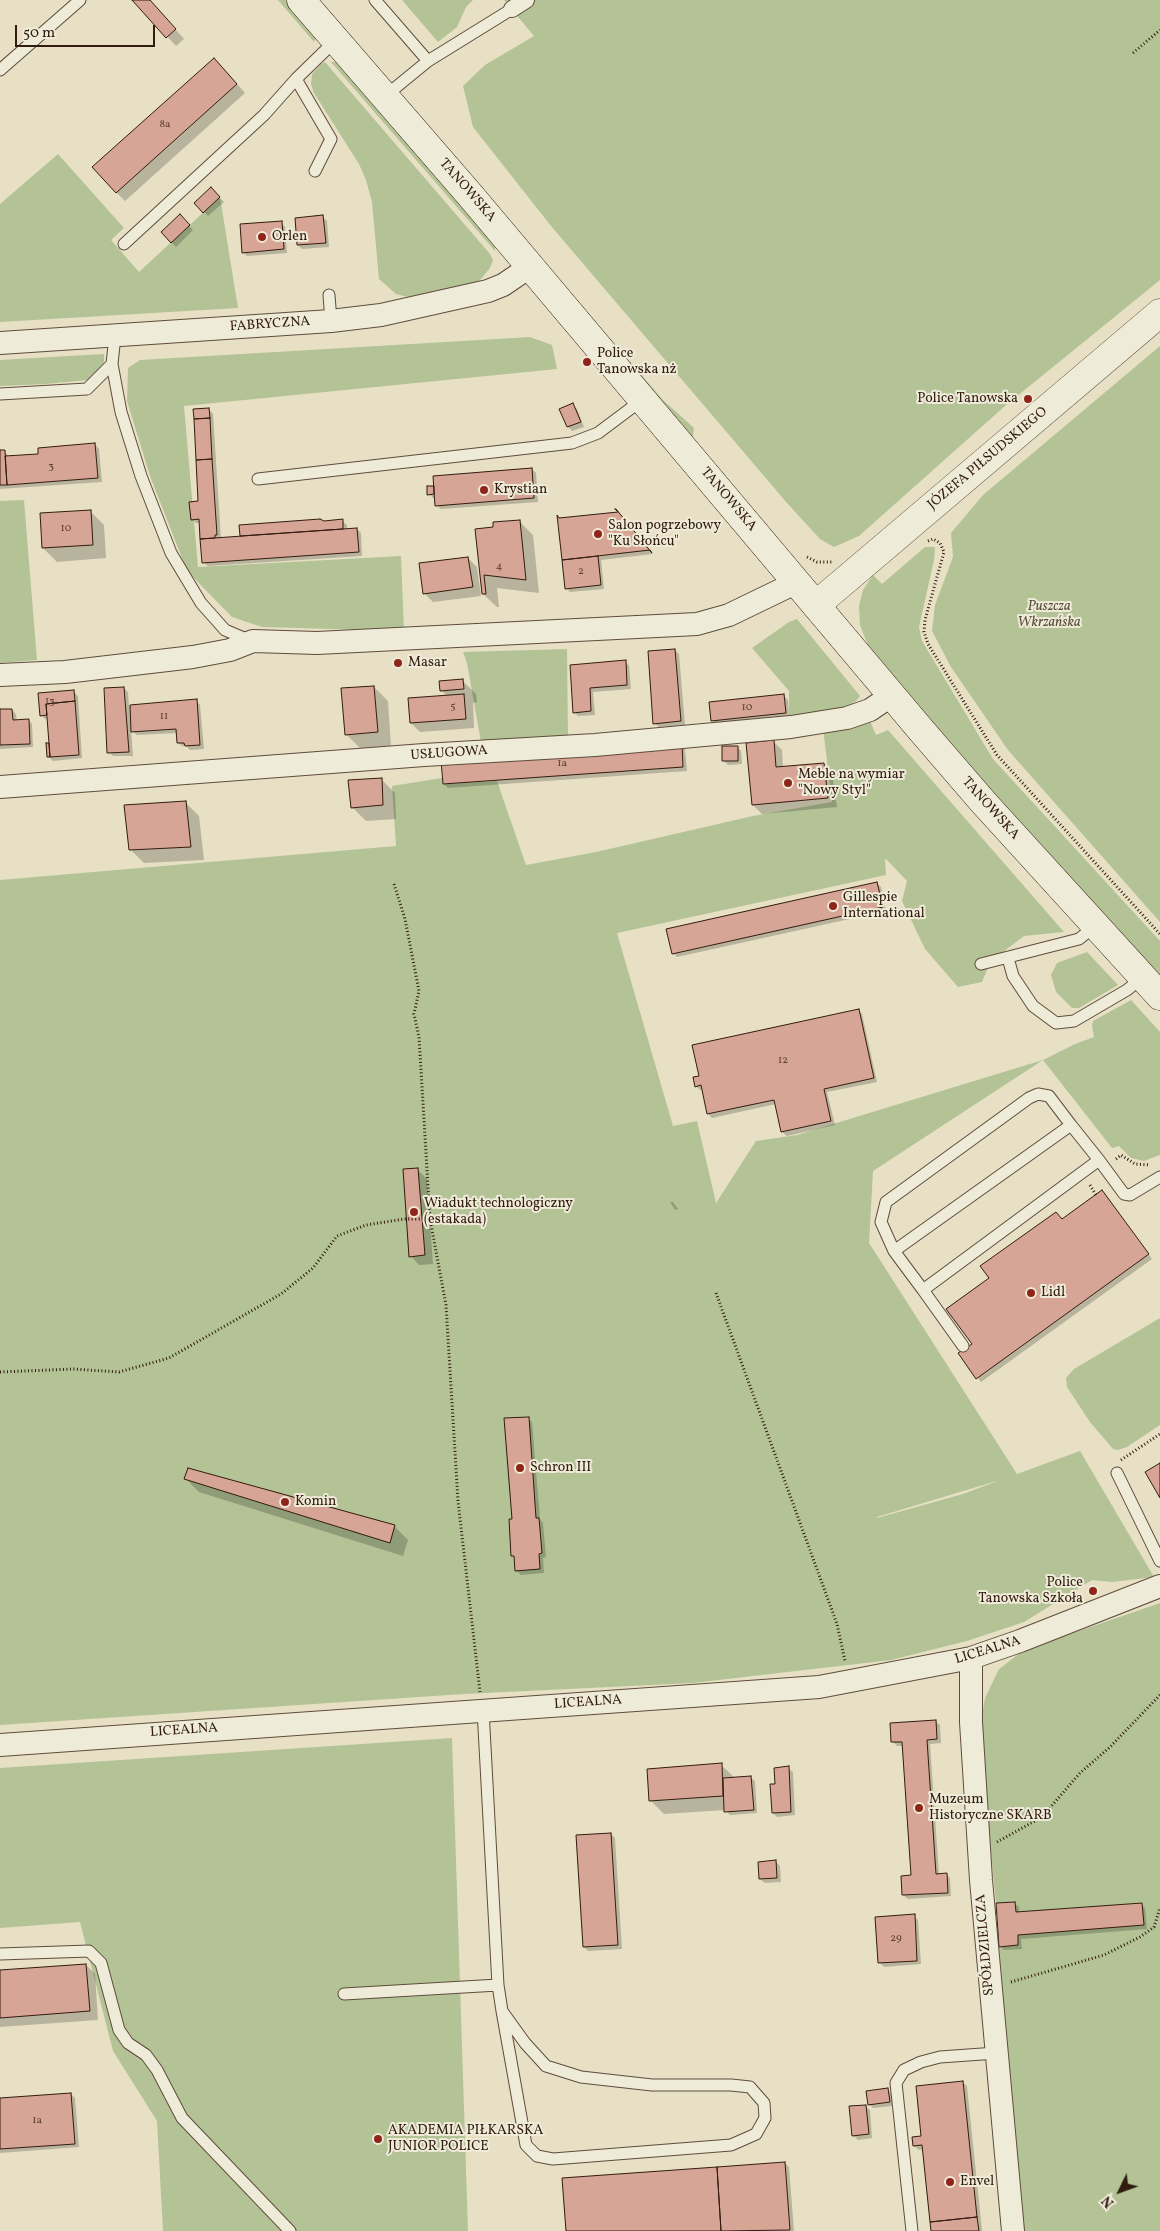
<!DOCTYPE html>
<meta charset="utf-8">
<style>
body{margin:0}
#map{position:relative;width:1160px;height:2231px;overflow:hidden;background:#e7e0c5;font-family:Vollkorn,serif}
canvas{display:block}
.north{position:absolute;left:1095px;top:2166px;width:50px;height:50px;-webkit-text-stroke:4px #efebd9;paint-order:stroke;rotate:228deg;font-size:14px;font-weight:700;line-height:20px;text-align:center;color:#321b0f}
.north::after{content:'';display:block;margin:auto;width:18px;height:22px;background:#321b0f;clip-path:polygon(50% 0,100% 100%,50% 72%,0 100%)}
.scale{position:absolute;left:15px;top:25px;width:140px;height:22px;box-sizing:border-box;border:2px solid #321b0f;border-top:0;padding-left:6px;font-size:15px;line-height:18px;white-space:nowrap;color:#321b0f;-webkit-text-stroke:4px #efebd9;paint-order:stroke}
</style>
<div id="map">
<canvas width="1160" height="2231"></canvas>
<div class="north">N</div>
<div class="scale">50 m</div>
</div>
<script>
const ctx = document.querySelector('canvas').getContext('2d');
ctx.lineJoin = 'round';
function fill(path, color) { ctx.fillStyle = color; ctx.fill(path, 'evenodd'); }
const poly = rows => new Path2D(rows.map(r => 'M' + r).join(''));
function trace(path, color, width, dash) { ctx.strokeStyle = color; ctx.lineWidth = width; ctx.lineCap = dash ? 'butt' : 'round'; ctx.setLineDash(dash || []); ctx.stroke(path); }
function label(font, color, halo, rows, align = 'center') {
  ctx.font = font + ' Vollkorn,serif'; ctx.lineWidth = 4; ctx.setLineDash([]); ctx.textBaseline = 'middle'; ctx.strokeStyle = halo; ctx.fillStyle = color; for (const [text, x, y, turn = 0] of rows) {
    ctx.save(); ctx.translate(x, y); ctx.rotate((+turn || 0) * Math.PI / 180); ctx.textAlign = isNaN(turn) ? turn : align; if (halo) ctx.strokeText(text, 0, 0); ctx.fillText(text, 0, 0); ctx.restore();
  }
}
fill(poly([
 [278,0,289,0,316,38,314,42],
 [402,0,473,0,466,7,457,27,438,42],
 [504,0,1160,0,1160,280,1005,406,859,536,834,547,820,539,787,503,551,226,473,127,463,86,485,65,534,36],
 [325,62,490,254,493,260,490,268,480,280,473,284,408,297,396,294,379,279,372,202,366,180,359,164,314,93,311,84,312,74,321,64],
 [331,62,341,62,495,245,495,251],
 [404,100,663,400,694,428,693,437,690,439],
 [58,154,124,228,111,240,139,272,220,197,238,308,0,322,0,204],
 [530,337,552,345,557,369,184,406,198,567,401,556,404,631,262,627,232,617,187,571,150,476,127,401,128,368,140,360],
 [1160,346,1160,922,1008,750,951,667,932,631,935,605,953,557,951,533,983,495],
 [104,354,104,364,88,380,46,384,0,386,0,360],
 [24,500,37,660,0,663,0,501],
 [925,547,935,547,934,560,919,627,922,641,993,759,1160,941,1160,982,1035,847,869,648,860,625,859,606,863,590,873,575,882,584],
 [797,619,860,696,856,701,841,710,825,714,789,716,789,691,752,648,789,622],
 [567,649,568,738,481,742,467,663,463,652],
 [870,721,876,735,888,730,1064,932,1024,936,991,961,982,982,958,987,925,949,902,901,907,881,885,858,886,875,617,933,673,1126,697,1121,716,1203,756,1141,797,1135,1043,1060,1075,1044,1094,1037,1092,1025,1093,1021,1131,1000,1160,1032,1160,1155,1144,1161,1131,1158,1119,1146,1112,1148,1043,1060,873,1171,869,1243,1017,1474,1080,1451,1154,1577,1112,1582,1092,1580,1024,1622,967,1641,891,1660,693,1683,464,1694,0,1725,0,880,396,846,392,786,442,778,443,784,497,781,526,865,596,852,753,816,832,802,823,728],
 [1000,1480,963,1494,877,1518,877,1517],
 [1087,952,1118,985,1079,1008,1072,1008,1056,992,1051,975,1057,963],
 [1160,1318,1160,1425,1127,1447,1118,1450,1113,1449,1090,1422,1067,1387,1066,1378,1074,1369],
 [1160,1603,1160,2231,1021,2231,999,1947,1018,1945,1018,1935,1144,1925,1141,1903,1016,1912,1015,1902,996,1903,979,1731,985,1698,999,1669,1024,1650],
 [452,1738,468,2231,163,2231,157,2121,113,2051,80,1922,0,1928,0,1768]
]), '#b3c396');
fill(poly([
 [134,0,149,0,184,39,176,46],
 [223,68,245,93,125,201,116,192],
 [211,189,224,202,208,216,196,203],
 [180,216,193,230,176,247,163,233],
 [323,217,327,221,329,247,302,249,298,245],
 [281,223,285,227,287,253,247,256,243,252],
 [572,405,577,409,584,427,572,431,568,427],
 [209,409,213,414,221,539,241,537,241,526,342,521,347,525,347,530,357,529,361,533,362,556,208,566,203,562,201,523,196,523,192,519,199,503],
 [95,444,99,449,102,482,0,489,0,451,4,451,9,457,40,455],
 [532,469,536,473,538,502,441,509,436,505,436,498,433,498,429,494,428,487],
 [90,511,104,525,106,558,57,562,43,548],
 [623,518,653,554,601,560,604,589,570,592,566,588,559,519],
 [519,521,533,535,539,593,497,588,499,607,497,607,483,594,477,530,495,528],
 [468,558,477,567,481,596,433,602,424,593],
 [675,650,679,654,685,725,659,727,654,723],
 [625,661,629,666,631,689,593,692,595,715,578,716,574,712,571,666],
 [462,680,476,694,477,702,473,703,474,728,420,732,411,723,447,696,441,690],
 [374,687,388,701,391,746,360,748,346,734],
 [124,688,128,692,129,706,196,700,200,705,204,749,190,750,186,746,182,746,178,742,177,733,137,735,131,730,133,756,113,756,109,752],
 [74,692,78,696,82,758,53,761,48,756,50,744,49,719,45,719,41,715],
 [784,696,788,700,789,717,716,724,712,720],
 [12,710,16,714,17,721,28,720,32,724,33,747,0,749,0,711],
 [773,741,782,750,783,768,823,765,832,774,837,807,762,814,753,805],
 [681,745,685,749,687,771,448,788,444,784],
 [737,747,741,751,742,764,728,765,723,760],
 [381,779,395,793,396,819,366,821,352,807],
 [185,802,199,816,204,860,144,863,130,849],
 [877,883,881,887,886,911,677,957,673,953],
 [858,1010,862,1014,877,1082,827,1092,835,1125,787,1136,782,1132,776,1104,712,1118,708,1114,703,1090,700,1090,696,1086,700,1077],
 [418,1170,427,1179,433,1264,419,1265,411,1256],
 [1106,1196,1152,1259,981,1382,960,1354,973,1344,991,1278,1062,1220],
 [670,1202,673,1202,678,1209,675,1210],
 [528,1418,532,1422,540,1519,543,1523,546,1557,543,1558,544,1573,521,1575,516,1570,515,1558,512,1555,513,1521],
 [186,1479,394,1526,408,1540,403,1556,199,1492],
 [935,1721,940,1725,941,1743,930,1744,939,1875,946,1874,950,1878,951,1896,908,1899,903,1895,912,1877,903,1746,897,1746,893,1742],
 [721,1765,735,1778,750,1777,755,1781,757,1813,730,1815,725,1810,664,1814,650,1800],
 [788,1768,793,1772,795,1815,777,1817,773,1813,776,1785],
 [611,1834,615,1838,622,1949,588,1951,584,1947],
 [775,1861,780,1866,781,1882,765,1883,760,1879],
 [1014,1903,1019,1907,1019,1913,1141,1904,1145,1908,1147,1929,1021,1939,1022,1949,1004,1950,1000,1946],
 [914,1916,918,1920,921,1964,884,1967,880,1963],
 [86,1965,95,1974,98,2020,0,2027,0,1971],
 [962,2082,967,2086,982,2231,933,2231,924,2149,919,2150,914,2146,923,2137],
 [888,2090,892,2094,893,2106,873,2108,869,2104],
 [71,2094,75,2098,79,2147,0,2153,0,2099],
 [865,2106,870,2110,872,2138,858,2140,853,2135],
 [785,2163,789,2167,794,2231,568,2231]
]), '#0003');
const building = poly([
 [132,0,150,0,176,29,166,38,132,0],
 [214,58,237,84,116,193,92,167,214,58],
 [211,187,220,197,203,213,194,203,211,187],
 [180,214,190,225,171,243,161,232,180,214],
 [323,215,326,243,297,245,295,218,323,215],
 [282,221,284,249,242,253,240,224,282,221],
 [573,403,581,422,567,427,559,409,573,403],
 [209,408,210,418,194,419,193,409,209,408],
 [210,418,212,459,196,460,194,419,210,418],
 [95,443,98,478,7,485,5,456,38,454,38,448,95,443],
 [0,450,5,450,7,485,0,485,0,450],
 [212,459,217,535,215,535,215,538,200,539,199,519,191,520,189,502,198,501,196,460,212,459],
 [532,468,534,498,435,506,433,476,532,468],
 [427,486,434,486,434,494,427,495,427,486],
 [615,509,616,509,652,553,650,550,562,560,557,515,559,518,618,512,615,509],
 [91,510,93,545,42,548,40,513,91,510],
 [320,519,324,521,343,519,343,529,240,536,239,525,320,519],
 [520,520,526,580,484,575,486,594,482,594,475,529,493,527,493,522,520,520],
 [357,528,359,552,202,563,200,539,357,528],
 [598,556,601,585,565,589,562,560,598,556],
 [468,557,473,587,423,594,419,563,468,557],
 [675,649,681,721,653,724,648,651,675,649],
 [626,660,627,685,590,688,591,711,573,713,570,665,626,660],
 [463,679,464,689,440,691,439,681,463,679],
 [374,686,378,732,345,735,341,688,374,686],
 [124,687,129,752,107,753,104,688,124,687],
 [74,690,75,701,46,704,47,715,40,716,38,693,74,690],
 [464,694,466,719,410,723,408,698,464,694],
 [784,694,786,713,711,721,709,702,784,694],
 [197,699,200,745,185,746,184,743,177,743,176,729,131,732,130,705,197,699],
 [75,701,79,755,50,757,46,704,75,701],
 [0,709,12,709,13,720,29,719,30,744,0,745,0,709],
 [774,740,776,767,824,763,828,798,752,805,746,743,774,740],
 [46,743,49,743,50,757,47,757,46,743],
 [682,744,683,767,443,784,441,761,682,744],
 [722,746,738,746,738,761,722,761,722,746],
 [382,778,383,805,351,808,348,780,382,778],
 [186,801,191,847,129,850,124,805,186,801],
 [877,882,883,907,672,954,666,929,877,882],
 [859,1009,874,1078,824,1089,831,1121,781,1132,774,1100,707,1114,701,1085,695,1087,693,1077,699,1076,692,1045,859,1009],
 [418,1168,425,1255,409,1257,403,1169,418,1168],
 [1102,1190,1149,1254,976,1379,958,1353,972,1344,946,1309,989,1278,980,1266,1056,1212,1062,1219,1102,1190],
 [529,1417,536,1518,539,1518,542,1553,539,1554,540,1569,515,1571,514,1556,511,1556,509,1519,512,1519,504,1418,529,1417],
 [1160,1463,1160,1498,1145,1472,1160,1463],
 [188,1468,395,1525,390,1543,184,1479,188,1468],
 [936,1720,937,1739,927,1740,936,1874,947,1873,948,1893,902,1895,901,1876,911,1875,902,1742,891,1742,890,1723,936,1720],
 [722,1763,723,1796,649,1801,647,1769,722,1763],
 [789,1766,791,1812,772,1813,770,1784,775,1784,774,1768,789,1766],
 [751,1776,754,1810,724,1812,723,1778,751,1776],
 [611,1833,618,1945,583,1947,576,1835,611,1833],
 [776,1860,777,1878,759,1879,758,1862,776,1860],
 [1015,1902,1016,1912,1142,1903,1144,1925,1018,1935,1018,1945,999,1947,996,1903,1015,1902],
 [915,1914,917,1961,878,1963,875,1917,915,1914],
 [86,1964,90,2011,0,2018,0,1970,86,1964],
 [963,2081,977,2217,930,2222,922,2145,913,2146,912,2137,921,2136,916,2086,963,2081],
 [888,2088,890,2102,868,2105,866,2091,888,2088],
 [71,2093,75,2144,0,2149,0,2098,71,2093],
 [866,2105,869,2134,852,2136,849,2106,866,2105],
 [785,2162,790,2230,721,2231,717,2167,785,2162],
 [717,2167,721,2231,566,2231,562,2178,717,2167],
 [977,2217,979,2231,931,2231,930,2222,977,2217]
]);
fill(building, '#d6a595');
trace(building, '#321b0f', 1);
const service = poly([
 [375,0,428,61],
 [0,70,80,0],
 [384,97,428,61,512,9],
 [315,171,331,139,296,79,336,40],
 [124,244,264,115,296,79],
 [329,295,331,321],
 [112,364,121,412,141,476,171,553,201,603,225,630,251,641],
 [0,394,87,389,112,364,115,336],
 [258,479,572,443,598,433,642,400],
 [1008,958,1013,976,1033,1006,1056,1023,1074,1021,1127,990,1143,977],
 [981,964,1079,939,1095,926],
 [894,1251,881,1222,886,1202,1029,1098,1038,1094,1049,1096,1071,1125],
 [923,1290,894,1251,1071,1125,1099,1160],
 [963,1346,923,1290,1099,1160,1124,1194,1130,1195,1160,1177],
 [1117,1473,1160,1561],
 [483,1710,498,1985,502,2011,525,2043,546,2066,581,2077,652,2085,731,2085,750,2087,764,2103,765,2118,756,2134,731,2145,553,2159,537,2156,526,2145,502,2011],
 [0,1954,89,1951,101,1963,119,2030,128,2043,146,2055,157,2070,182,2118,290,2231],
 [344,1994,498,1985],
 [912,2231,896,2083,904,2070,921,2062,940,2057,996,2053]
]);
const pedestrian = poly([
 [512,9,526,0]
]);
const minor = poly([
 [0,343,331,321,381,315,488,291,503,285,531,266],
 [0,675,65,672,193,657,230,650,253,641,317,643,697,624,729,615,787,587,795,580],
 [0,787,424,755,595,745,791,727,847,718,870,710,892,695],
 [971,1658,971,1722,981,1880,1013,2231],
 [0,1745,819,1687,971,1658,1020,1641,1160,1586]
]);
const tertiary = poly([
 [816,605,1160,313]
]);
const secondary = poly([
 [301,0,470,195,921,730,984,803,1160,996]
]);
trace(service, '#5f4c3c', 13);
trace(pedestrian, '#5f4c3c', 18);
trace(minor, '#5f4c3c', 24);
trace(tertiary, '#5f4c3c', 29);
trace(secondary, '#321b0f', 29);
trace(poly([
 [1133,53,1160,30],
 [928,541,933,539,940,543,944,552,925,620,924,632,928,644,997,755,1160,934],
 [807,557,817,562,832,562],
 [394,884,405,919,419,991,414,1014,419,1037,430,1219],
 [1116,1159,1121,1155,1135,1164,1150,1165],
 [1090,1185,1096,1195],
 [716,1293,837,1624,845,1661],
 [0,1372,73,1369,119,1372,169,1358,281,1294,313,1268,337,1236,366,1225,404,1219,430,1219,446,1305,458,1501,480,1692],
 [1121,1460,1160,1434],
 [997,1842,1042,1817,1080,1773,1110,1747,1160,1695],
 [1011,1982,1104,1955,1140,1937,1154,1927,1160,1908]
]), '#321b0f', 3, [1, 2.5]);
trace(service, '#efebd9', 11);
trace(pedestrian, '#efebd9', 16);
trace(minor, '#efebd9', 22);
trace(tertiary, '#efebd9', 28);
trace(secondary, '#efebd9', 28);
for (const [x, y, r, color] of [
 [262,237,5,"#8f2418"],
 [587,362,5,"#8f2418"],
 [1028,399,5,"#8f2418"],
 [484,490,5,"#8f2418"],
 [598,534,5,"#8f2418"],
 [398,663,5,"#8f2418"],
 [788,783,5,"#8f2418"],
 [833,906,5,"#8f2418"],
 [414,1212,5,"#8f2418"],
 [1031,1293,5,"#8f2418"],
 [520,1468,5,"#8f2418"],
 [285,1502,5,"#8f2418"],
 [1093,1591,5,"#8f2418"],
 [919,1808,5,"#8f2418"],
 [378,2139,5,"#8f2418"],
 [950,2182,5,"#8f2418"]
]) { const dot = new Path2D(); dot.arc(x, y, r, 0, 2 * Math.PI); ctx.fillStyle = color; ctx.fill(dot); trace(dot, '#efebd9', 2); }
label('11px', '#5b3e30', null, [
 ["8a",165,125],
 ["3",51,467],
 ["10",66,529],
 ["4",499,567],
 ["2",581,572],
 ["13",50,702],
 ["5",453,707],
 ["10",747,708],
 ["11",164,717],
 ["1a",562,764],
 ["12",783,1061],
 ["29",896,1939],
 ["1a",37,2121]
]);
label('14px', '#321b0f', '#efebd9', [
 ["TANOWSKA",467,191,49],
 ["FABRYCZNA",270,325,-4],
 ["JÓZEFA PIŁSUDSKIEGO",988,459,-40],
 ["TANOWSKA",728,500,50],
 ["USŁUGOWA",449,754,-4],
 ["TANOWSKA",990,809,48],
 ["LICEALNA",988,1651,-17],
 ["LICEALNA",588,1703,-4],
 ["LICEALNA",184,1731,-4],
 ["SPÓŁDZIELCZA",986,1945,-95]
]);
label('14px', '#321b0f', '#efebd9', [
 ["Orlen",272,237],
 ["Police",597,354],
 ["Tanowska nż",597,370],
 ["Police Tanowska",1018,399,"right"],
 ["Krystian",494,490],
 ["Salon pogrzebowy",608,526],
 ["\"Ku Słońcu\"",608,542],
 ["Masar",408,663],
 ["Meble na wymiar",798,775],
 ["\"Nowy Styl\"",798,791],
 ["Gillespie",843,898],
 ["International",843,914],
 ["Wiadukt technologiczny",424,1204],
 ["(estakada)",424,1220],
 ["Lidl",1041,1293],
 ["Schron III",530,1468],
 ["Komin",295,1502],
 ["Police",1083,1583,"right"],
 ["Tanowska Szkoła",1083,1599,"right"],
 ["Muzeum",929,1800],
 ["Historyczne SKARB",929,1816],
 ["AKADEMIA PIŁKARSKA",388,2131],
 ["JUNIOR POLICE",388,2147],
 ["Envel",960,2182]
], 'left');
label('italic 14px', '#594d38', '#efebd9', [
 ["Puszcza",1049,607],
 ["Wkrzańska",1049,623]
]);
</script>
